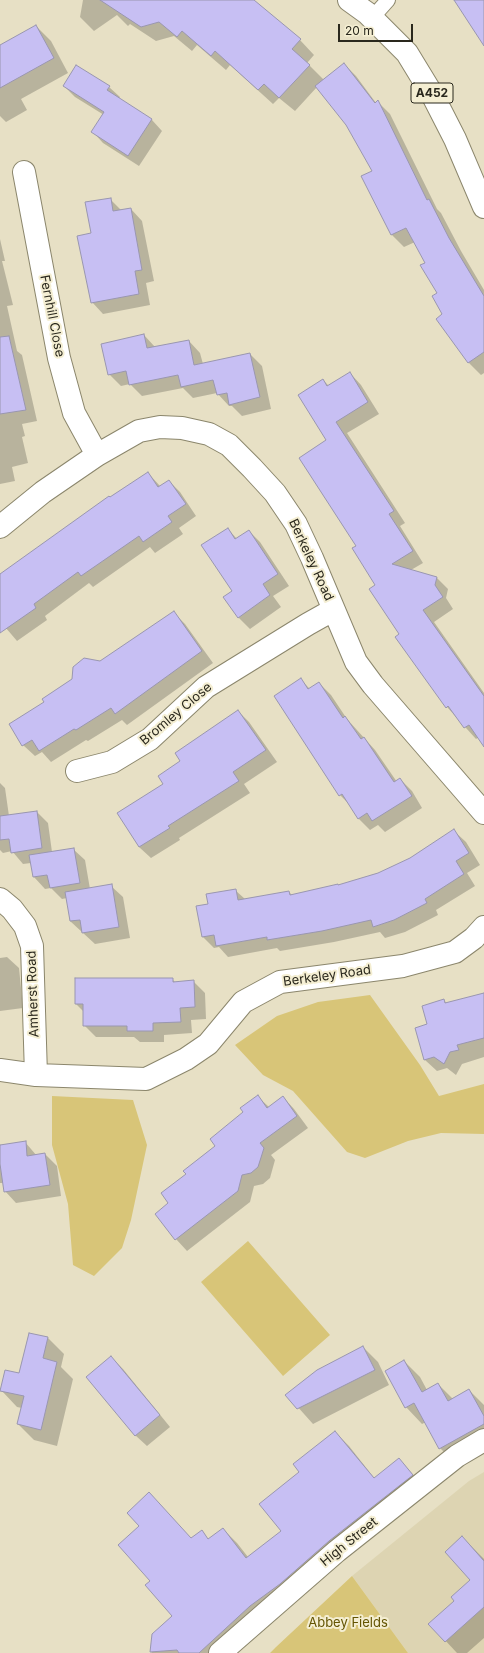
<!DOCTYPE html>
<style>
body{margin:0}
#map{position:relative;width:484px;height:1653px;overflow:hidden;background:#e7e0c5;font-family:Inter,sans-serif}
canvas{display:block}
.scale{position:absolute;left:338px;top:24px;width:75px;height:18px;box-sizing:border-box;border:2px solid #2a281d;border-top:0;padding-left:5px;font-size:12px;line-height:14px;white-space:nowrap;color:#2a281d;-webkit-text-stroke:3px #f4eed2;paint-order:stroke}
</style>
<div id="map">
<canvas width="484" height="1653"></canvas>
<div class="scale">20 m</div>
</div>
<script>
const ctx = document.querySelector('canvas').getContext('2d');
ctx.lineJoin = 'round';
function fill(path, color) { ctx.fillStyle = color; ctx.fill(path, 'evenodd'); }
const poly = rows => new Path2D(rows.map(r => 'M' + r).join(''));
function trace(path, color, width, dash) { ctx.strokeStyle = color; ctx.lineWidth = width; ctx.lineCap = dash ? 'butt' : 'round'; ctx.setLineDash(dash || []); ctx.stroke(path); }
function label(font, color, halo, rows, align = 'center') {
  ctx.font = font + ' Inter,sans-serif'; ctx.lineWidth = 4; ctx.setLineDash([]); ctx.textBaseline = 'middle'; ctx.strokeStyle = halo; ctx.fillStyle = color; for (const [text, x, y, turn = 0] of rows) {
    ctx.save(); ctx.translate(x, y); ctx.rotate((+turn || 0) * Math.PI / 180); ctx.textAlign = isNaN(turn) ? turn : align; if (halo) ctx.strokeText(text, 0, 0); ctx.fillText(text, 0, 0); ctx.restore();
  }
}
fill(poly([
 [484,1472,484,1653,408,1653,352,1576,469,1481]
]), '#ddd4b2');
fill(poly([
 [370,995,420,1065,439,1096,484,1084,484,1134,441,1133,408,1141,365,1158,347,1152,293,1091,263,1075,235,1045,277,1016,318,1002],
 [52,1096,133,1100,147,1145,131,1220,122,1248,94,1276,73,1265,68,1204,52,1145],
 [248,1241,330,1335,283,1376,201,1282],
 [352,1576,408,1653,270,1653,276,1647]
]), '#d8c578');
fill(poly([
 [83,0,252,0,300,40,314,55,307,63,324,80,344,64,356,76,376,103,378,102,390,114,437,209,441,213,461,251,484,290,484,373,481,375,469,363,451,339,439,293,426,263,415,242,404,247,392,235,363,176,373,171,347,124,317,87,295,111,279,98,273,104,230,65,226,70,197,45,192,51,174,36,156,41,130,24,128,26,117,15,94,31,80,17],
 [36,26,51,41,68,73,21,99,27,110,6,122,0,116,0,46],
 [64,86,109,87,120,97,119,99,152,120,162,131,139,166,103,143,93,132,104,115,75,97],
 [110,199,122,211,131,209,142,221,154,281,146,283,150,305,103,314,92,302,92,234],
 [0,239,5,261,2,261,13,305,7,306,17,351,22,355,37,421,22,424,25,436,22,437,28,463,12,467,15,481,0,484],
 [144,335,155,347,189,341,200,353,203,364,250,354,262,366,271,409,242,416,232,406,229,406,217,393,193,398,183,388,142,396,130,384,121,386,109,374],
 [350,373,361,385,379,414,347,433,405,523,400,526,423,563,411,570,436,577,448,589,446,598,453,609,434,622,484,693,484,743,479,737,476,739,447,707,396,637,400,634,357,546,327,441,323,380,329,386],
 [148,473,160,486,169,481,180,492,196,516,179,528,183,534,155,553,150,547,93,587,89,583,45,616,47,620,17,641,0,621,0,575],
 [228,529,237,539,249,531,260,542,289,586,273,596,281,607,250,629,238,617,234,591],
 [174,613,185,624,213,663,127,725,122,720,88,741,86,740,51,762,42,752,35,756,23,745,45,703,73,679],
 [301,680,310,689,319,683,331,695,347,719,375,750,397,782,400,779,412,791,422,808,385,832,378,825,370,830,359,819,349,804,340,795],
 [238,711,249,722,277,762,244,784,250,793,179,838,180,840,151,858,139,847,118,813,164,784],
 [0,783,5,788,9,816,37,812,48,823,52,852,73,849,85,860,90,889,111,886,123,897,130,938,95,944,70,921,67,898,62,899,51,888,45,889,34,877,31,863,23,864,12,851,3,853,0,850],
 [454,831,466,842,480,865,467,873,475,886,436,910,438,915,405,932,385,938,380,932,334,942,280,951,277,948,228,957,219,947,214,948,203,937,209,905,235,890,245,899,289,892,292,895,339,886,378,874,410,859],
 [7,957,19,968,23,1008,0,1011,0,958],
 [172,979,176,983,193,981,205,993,206,1019,191,1020,192,1033,164,1035,164,1042,140,1042,134,1037,96,1037,84,1025,84,1012,76,1004],
 [484,994,484,1057,462,1064,456,1075,447,1068,437,1071,425,1060,428,1025,444,1000,447,1004],
 [258,1097,269,1107,283,1097,294,1109,308,1128,271,1155,275,1160,270,1178,263,1184,254,1186,250,1202,187,1251,176,1239,170,1203,187,1174,216,1146],
 [25,1142,37,1156,45,1154,57,1166,61,1196,16,1203,5,1191,4,1183,0,1183,0,1144,1,1146],
 [48,1338,64,1354,61,1367,73,1379,57,1446,34,1440,18,1424,22,1408,17,1407,1,1390,20,1375],
 [363,1347,378,1362,389,1385,313,1424,287,1395],
 [111,1357,123,1369,170,1427,147,1446,135,1435],
 [404,1361,420,1377,427,1390,438,1384,453,1399,469,1390,484,1405,484,1449,456,1464,440,1448,426,1422,422,1424,406,1407],
 [335,1432,349,1446,375,1479,399,1459,426,1489,229,1653,152,1653,151,1652,174,1616,192,1539,201,1532,209,1540,223,1529,237,1543,248,1557,282,1531,300,1472],
 [462,1537,484,1559,484,1638,467,1653,457,1653,430,1624,456,1601,471,1580]
]), '#0003');
const building = poly([
 [100,0,254,0,301,39,292,49,310,65,279,98,264,84,258,90,215,51,211,56,182,31,177,37,159,22,141,27,100,0],
 [454,0,484,0,484,46,454,0],
 [36,25,54,58,0,88,0,45,36,25],
 [344,63,375,103,378,100,427,200,429,199,449,238,484,296,484,352,468,363,436,319,442,314,432,296,437,293,420,265,425,263,406,228,391,235,361,176,372,171,346,125,315,86,344,63],
 [76,65,110,86,107,90,152,119,128,156,91,132,104,112,63,86,76,65],
 [111,198,113,211,131,208,142,270,135,271,139,294,91,303,77,236,91,233,85,202,111,198],
 [144,334,147,348,189,340,194,365,250,353,260,397,229,405,227,393,217,395,213,380,181,387,178,375,129,385,126,371,108,375,101,344,144,334],
 [9,336,26,410,0,414,0,337,9,336],
 [350,372,368,402,336,422,394,511,389,514,413,551,392,564,437,577,435,585,443,597,423,610,484,696,484,747,469,725,464,728,448,706,446,708,395,637,399,634,369,589,375,585,352,548,356,546,299,458,326,440,298,395,323,379,327,386,350,372],
 [148,472,158,487,169,480,186,504,168,516,172,522,143,542,139,536,81,576,78,572,34,604,36,608,0,633,0,574,109,496,110,497,148,472],
 [228,528,235,539,249,530,278,574,263,584,270,595,238,618,223,597,232,591,201,545,228,528],
 [174,611,202,651,115,714,111,708,76,730,74,729,39,751,32,740,22,746,9,724,44,702,42,699,72,679,73,667,84,658,100,661,174,611],
 [301,678,308,689,319,682,343,718,345,716,361,739,364,737,394,782,400,778,412,796,372,821,367,813,358,819,342,794,339,796,274,696,301,678],
 [238,710,266,750,233,772,239,781,168,826,170,828,139,847,117,813,163,784,158,776,180,761,175,753,238,710],
 [37,811,42,848,11,853,9,839,0,840,0,816,37,811],
 [454,829,469,853,456,861,464,874,425,899,427,903,394,920,373,927,371,920,322,931,267,940,267,937,216,946,214,935,202,937,196,906,208,904,206,894,236,889,238,900,289,891,290,895,338,884,338,885,378,873,410,858,454,829],
 [74,848,80,883,50,888,47,875,33,877,29,855,74,848],
 [112,884,119,927,82,933,80,920,70,921,65,892,112,884],
 [75,978,173,978,173,982,194,980,195,1007,180,1008,181,1022,153,1023,153,1031,127,1031,127,1026,83,1026,83,1004,75,1004,75,978],
 [484,993,484,1038,457,1045,459,1050,450,1052,444,1064,434,1057,424,1060,415,1028,427,1024,422,1006,444,999,445,1003,484,993],
 [258,1095,267,1108,283,1096,297,1116,260,1143,264,1148,258,1167,251,1173,242,1175,238,1191,175,1240,155,1214,168,1203,161,1193,186,1174,183,1171,215,1146,210,1139,243,1112,240,1108,258,1095],
 [26,1141,27,1156,45,1153,50,1185,4,1192,0,1164,0,1145,26,1141],
 [29,1333,48,1337,43,1358,57,1362,41,1430,17,1424,24,1396,0,1391,5,1370,19,1373,29,1333],
 [363,1346,375,1370,297,1409,285,1395,317,1370,363,1346],
 [111,1356,160,1415,135,1436,86,1377,111,1356],
 [404,1360,422,1392,438,1383,448,1401,469,1389,484,1416,484,1424,439,1449,414,1403,405,1408,385,1371,404,1360],
 [335,1431,374,1478,399,1458,413,1475,329,1541,280,1584,250,1606,199,1653,179,1653,177,1650,150,1652,152,1634,172,1616,145,1585,150,1581,118,1545,139,1526,127,1513,149,1492,191,1538,202,1530,208,1539,223,1528,246,1558,281,1531,259,1504,299,1472,293,1464,335,1431],
 [462,1536,484,1561,484,1607,445,1642,428,1624,454,1601,451,1597,470,1580,445,1552,462,1536]
]);
fill(building, '#c7bff3');
trace(building, '#9996af', 1);
const service = poly([
 [372,18,388,0]
]);
const minor = poly([
 [24,172,59,358,74,413,97,455],
 [0,527,43,492,97,455,139,431,160,427,182,428,209,434,229,445,252,468,275,493,296,524,312,558,356,662,373,685,484,813],
 [77,771,112,762,150,739,206,687,308,624,333,610],
 [0,899,12,909,25,926,32,946,36,1075],
 [0,1070,36,1075,146,1079,186,1059,208,1044,243,1002,280,982,403,966,455,952,474,938,484,927]
]);
const tertiary = poly([
 [220,1653,337,1551,457,1456,484,1440]
]);
const primary = poly([
 [349,0,367,13,407,53,432,94,455,139,484,207]
]);
trace(service, '#8b866c', 16);
trace(minor, '#8b866c', 24);
trace(tertiary, '#8b866c', 24);
trace(primary, '#8b866c', 24);
trace(service, '#fff', 14);
trace(minor, '#fff', 22);
trace(tertiary, '#fff', 22);
trace(primary, '#fff', 22);
for (const [x, y, w] of [
 [432,93,42]
]) { const box = new Path2D(); box.roundRect(x - w / 2, y - 10, w, 20, 3); ctx.fillStyle = '#f4eed2'; ctx.fill(box); trace(box, '#2a281d', 1); }
label('bold 12px', '#2a281d', null, [
 ["A452",432,93]
]);
label('13px', '#2a281d', '#f4eed2', [
 ["Fernhill Close",52,316,79],
 ["Berkeley Road",311,560,65],
 ["Bromley Close",176,714,-40],
 ["Berkeley Road",327,976,-8],
 ["Amherst Road",33,994,-92],
 ["High Street",349,1542,-39]
]);
label('13px', '#635402', '#f4eed2', [
 ["Abbey Fields",348,1623]
]);
</script>
